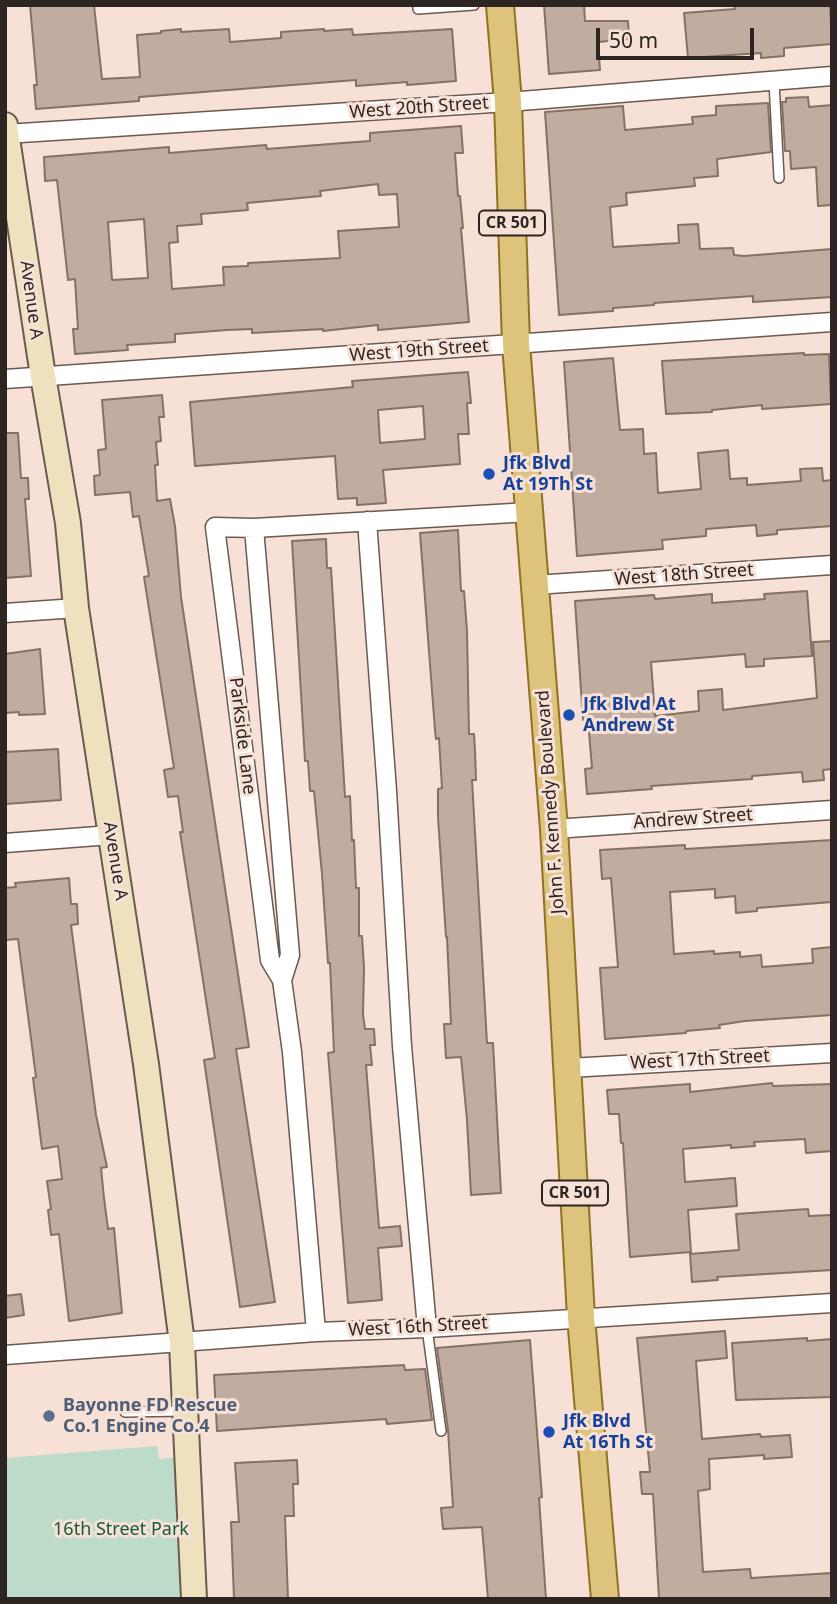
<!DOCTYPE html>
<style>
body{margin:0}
#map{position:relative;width:837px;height:1604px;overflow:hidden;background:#f7e0d5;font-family:"Noto Sans",sans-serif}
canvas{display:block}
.frame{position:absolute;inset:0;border:7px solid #2d2521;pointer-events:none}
.scale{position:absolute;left:596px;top:28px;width:158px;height:32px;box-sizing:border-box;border:4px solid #2d2521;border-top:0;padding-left:9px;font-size:21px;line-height:24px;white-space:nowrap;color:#2d2521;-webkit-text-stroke:5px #f7e0d5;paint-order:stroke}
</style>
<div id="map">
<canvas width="837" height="1604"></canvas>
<div class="frame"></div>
<div class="scale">50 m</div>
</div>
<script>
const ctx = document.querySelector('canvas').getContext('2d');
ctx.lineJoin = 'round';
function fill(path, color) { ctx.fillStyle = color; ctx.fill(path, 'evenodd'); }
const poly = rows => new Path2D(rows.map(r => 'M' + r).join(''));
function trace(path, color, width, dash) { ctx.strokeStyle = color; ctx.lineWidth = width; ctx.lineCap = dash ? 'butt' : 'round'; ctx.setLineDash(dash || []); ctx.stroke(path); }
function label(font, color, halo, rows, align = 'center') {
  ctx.font = font + ' "Noto Sans",sans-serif'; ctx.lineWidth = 6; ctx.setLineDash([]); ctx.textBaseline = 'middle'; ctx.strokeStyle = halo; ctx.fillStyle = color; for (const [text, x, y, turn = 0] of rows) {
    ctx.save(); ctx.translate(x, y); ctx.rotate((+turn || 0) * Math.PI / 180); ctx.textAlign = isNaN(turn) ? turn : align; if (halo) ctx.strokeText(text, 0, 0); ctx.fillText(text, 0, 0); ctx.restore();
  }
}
fill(poly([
 [157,1446,159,1459,187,1456,196,1599,5,1599,5,1458]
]), '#bcdbc9');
const building = poly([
 [30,5,94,5,102,79,140,77,137,35,161,33,161,31,181,29,181,32,229,29,230,42,281,38,281,32,324,29,324,31,352,29,353,35,452,29,456,81,407,85,407,82,356,86,356,80,139,97,139,101,36,109,34,85,37,85,30,5],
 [544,5,584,5,585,21,628,21,629,39,598,42,600,70,549,74,544,5],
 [734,5,830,5,832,44,784,48,784,56,761,58,761,53,688,58,684,13,735,9,734,5],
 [808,97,809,107,832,105,832,205,818,206,816,167,791,169,790,151,785,151,782,102,786,102,786,98,808,97],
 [768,103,771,152,717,159,718,176,694,178,695,186,626,193,627,205,610,207,613,247,679,243,678,225,698,224,700,249,733,248,734,255,744,256,832,249,832,297,753,302,753,296,654,303,654,305,613,308,613,311,559,315,545,112,623,106,625,130,693,124,692,117,716,115,716,106,768,103],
 [461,126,463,153,455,153,458,196,460,196,463,228,461,228,469,322,378,330,378,325,323,331,323,329,252,333,252,329,227,330,175,334,175,342,127,345,128,350,75,354,73,329,78,329,75,279,68,280,57,180,45,181,44,157,169,147,169,153,266,145,267,149,330,144,370,141,370,133,461,126],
 [378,184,379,195,397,194,399,227,338,231,340,258,248,263,248,266,223,267,224,285,172,289,169,243,178,242,177,226,202,224,201,214,248,210,247,203,321,196,320,191,378,184],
 [144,219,148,278,112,280,108,222,144,219],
 [804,353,804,355,829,354,831,404,762,409,762,405,712,410,712,412,666,414,662,361,804,353],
 [613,358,620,430,643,429,644,454,656,453,658,493,701,489,698,453,728,450,730,479,747,478,747,485,801,481,800,469,822,468,823,481,832,480,832,526,777,530,777,534,757,536,756,525,706,529,706,536,662,540,663,549,577,556,564,362,613,358],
 [468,372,471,403,467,403,469,434,458,434,460,464,383,470,386,503,357,505,357,498,338,499,335,456,195,466,190,402,353,387,352,381,468,372],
 [423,406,425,439,380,443,378,410,423,406],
 [162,395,164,417,159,417,161,441,156,442,158,465,155,465,157,501,170,499,175,526,181,597,249,1047,236,1049,275,1302,240,1307,204,1060,215,1058,180,832,183,832,178,796,168,797,164,770,174,768,144,577,149,576,139,516,133,517,130,492,95,495,94,476,100,475,98,450,106,449,102,400,162,395],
 [5,433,18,433,21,478,28,478,29,499,25,499,31,576,5,578,5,433],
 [458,530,461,591,464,591,467,631,469,734,474,734,475,751,476,780,472,780,487,1043,493,1043,501,1193,471,1195,467,1120,461,1057,446,1058,444,1024,451,1024,447,937,446,937,438,817,438,789,442,788,439,738,436,739,435,730,420,533,458,530],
 [326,539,327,568,331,568,345,797,350,796,352,841,354,840,356,888,359,888,359,936,362,936,364,968,363,1015,365,1029,374,1029,375,1045,370,1045,372,1065,366,1065,379,1228,400,1226,402,1246,378,1248,382,1300,348,1303,328,1053,334,1052,330,963,328,963,322,874,314,791,310,791,308,761,305,761,292,541,326,539],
 [807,591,812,656,764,659,764,666,746,667,745,654,651,662,655,716,699,711,698,691,722,689,723,710,817,698,813,642,832,641,832,769,823,770,824,780,803,782,802,772,752,776,752,779,651,786,652,789,587,794,585,769,592,768,588,720,583,720,575,601,654,595,655,599,712,594,712,603,765,599,764,594,807,591],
 [40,649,45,714,19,715,19,712,5,713,5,654,40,649],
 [58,749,61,800,5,804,5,752,58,749],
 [832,840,832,902,757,908,757,911,736,913,735,896,715,898,715,889,670,892,674,954,714,951,714,954,740,952,740,957,761,955,762,967,813,963,812,949,832,947,832,1015,745,1021,719,1025,720,1028,686,1031,686,1033,605,1039,600,968,618,967,611,878,602,879,600,850,685,845,685,849,832,840],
 [69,878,71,904,77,904,78,924,71,925,96,1115,107,1167,101,1168,104,1198,108,1229,114,1228,122,1313,69,1321,59,1234,51,1235,48,1210,51,1209,47,1181,62,1179,58,1146,42,1149,33,1078,36,1077,18,939,5,940,5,888,16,887,15,883,69,878],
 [772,1083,773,1086,832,1084,832,1151,806,1153,805,1139,754,1142,755,1146,731,1148,731,1145,683,1149,685,1182,735,1178,737,1206,688,1210,691,1252,630,1257,623,1143,621,1143,619,1114,609,1114,607,1090,690,1084,690,1092,772,1083],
 [808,1209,809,1216,832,1215,832,1270,717,1277,718,1280,692,1282,690,1254,739,1250,736,1214,808,1209],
 [21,1294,24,1315,5,1318,5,1296,21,1294],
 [725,1331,727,1358,696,1361,702,1439,760,1434,761,1437,790,1435,792,1457,764,1459,764,1455,709,1459,710,1489,698,1491,703,1572,750,1569,751,1578,832,1573,832,1599,659,1599,653,1494,642,1494,640,1472,650,1472,637,1338,725,1331],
 [807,1338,807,1341,832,1339,832,1397,736,1400,732,1343,807,1338],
 [530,1340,542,1497,539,1498,546,1599,488,1599,482,1527,443,1529,441,1508,453,1507,448,1430,437,1348,530,1340],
 [404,1365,405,1370,425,1369,432,1420,387,1424,386,1419,217,1431,214,1375,404,1365],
 [297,1460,298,1484,293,1484,294,1516,285,1516,288,1599,234,1599,231,1522,239,1522,235,1463,297,1460]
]);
fill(building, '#c1ad9f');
trace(building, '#847265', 2);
const lane = poly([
 [418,5,418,9,474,5],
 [774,81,779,178],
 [427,1328,441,1431],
 [125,1412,183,1411]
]);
const street = poly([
 [5,134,508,102,832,76],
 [5,379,832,322],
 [367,521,387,791,402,1046,427,1328],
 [254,528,290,955,282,980],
 [535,585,832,565],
 [5,613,76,608],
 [554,829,832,810],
 [5,843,111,835],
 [569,1068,832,1053],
 [316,1332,292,1052,282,980,270,960,215,527,254,528,530,512],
 [5,1355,316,1332,427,1328,832,1303]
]);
const secondary = poly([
 [5,125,43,376,68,523,76,608,146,1064,182,1343,194,1599]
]);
const primary = poly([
 [500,5,508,102,516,344,554,829,581,1317,605,1599]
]);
trace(lane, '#6c594f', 12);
trace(street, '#6c594f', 21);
trace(secondary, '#6c594f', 28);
trace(primary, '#917224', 30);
trace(lane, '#fff', 9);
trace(street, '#fff', 18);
trace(secondary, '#eee1be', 24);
trace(primary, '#ddc37c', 26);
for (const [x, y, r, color] of [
 [489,474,7,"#1a4fb4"],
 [569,715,7,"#1a4fb4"],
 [49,1416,7,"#5c6f8a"],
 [549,1432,7,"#1a4fb4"]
]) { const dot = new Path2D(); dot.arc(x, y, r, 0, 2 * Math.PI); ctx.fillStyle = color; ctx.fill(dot); trace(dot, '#f7e0d5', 2.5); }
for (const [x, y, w] of [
 [512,223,66],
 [575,1193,66]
]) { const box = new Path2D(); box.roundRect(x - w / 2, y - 12.5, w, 25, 5); ctx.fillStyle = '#f7e0d5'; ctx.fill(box); trace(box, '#2d2521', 2); }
label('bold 16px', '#2d2521', null, [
 ["CR 501",512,223],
 ["CR 501",575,1193]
]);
label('18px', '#2d2521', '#f7e0d5', [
 ["West 20th Street",419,108,-4],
 ["Avenue A",31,300,82],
 ["West 19th Street",419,351,-4],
 ["West 18th Street",684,575,-4],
 ["Parkside Lane",242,736,83],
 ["John F. Kennedy Boulevard",551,802,-94],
 ["Andrew Street",693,819,-4],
 ["Avenue A",115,861,81],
 ["West 17th Street",700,1060,-3],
 ["West 16th Street",418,1327,-3]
]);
label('bold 18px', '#164399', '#f7e0d5', [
 ["Jfk Blvd",503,464],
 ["At 19Th St",503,485],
 ["Jfk Blvd At",583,705],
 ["Andrew St",583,726],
 ["Jfk Blvd",563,1422],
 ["At 16Th St",563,1443]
], 'left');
label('bold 18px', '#4e5e75', '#f7e0d5', [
 ["Bayonne FD Rescue",63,1406],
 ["Co.1 Engine Co.4",63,1427]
], 'left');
label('18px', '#105c3d', '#f7e0d5', [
 ["16th Street Park",121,1530]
]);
</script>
